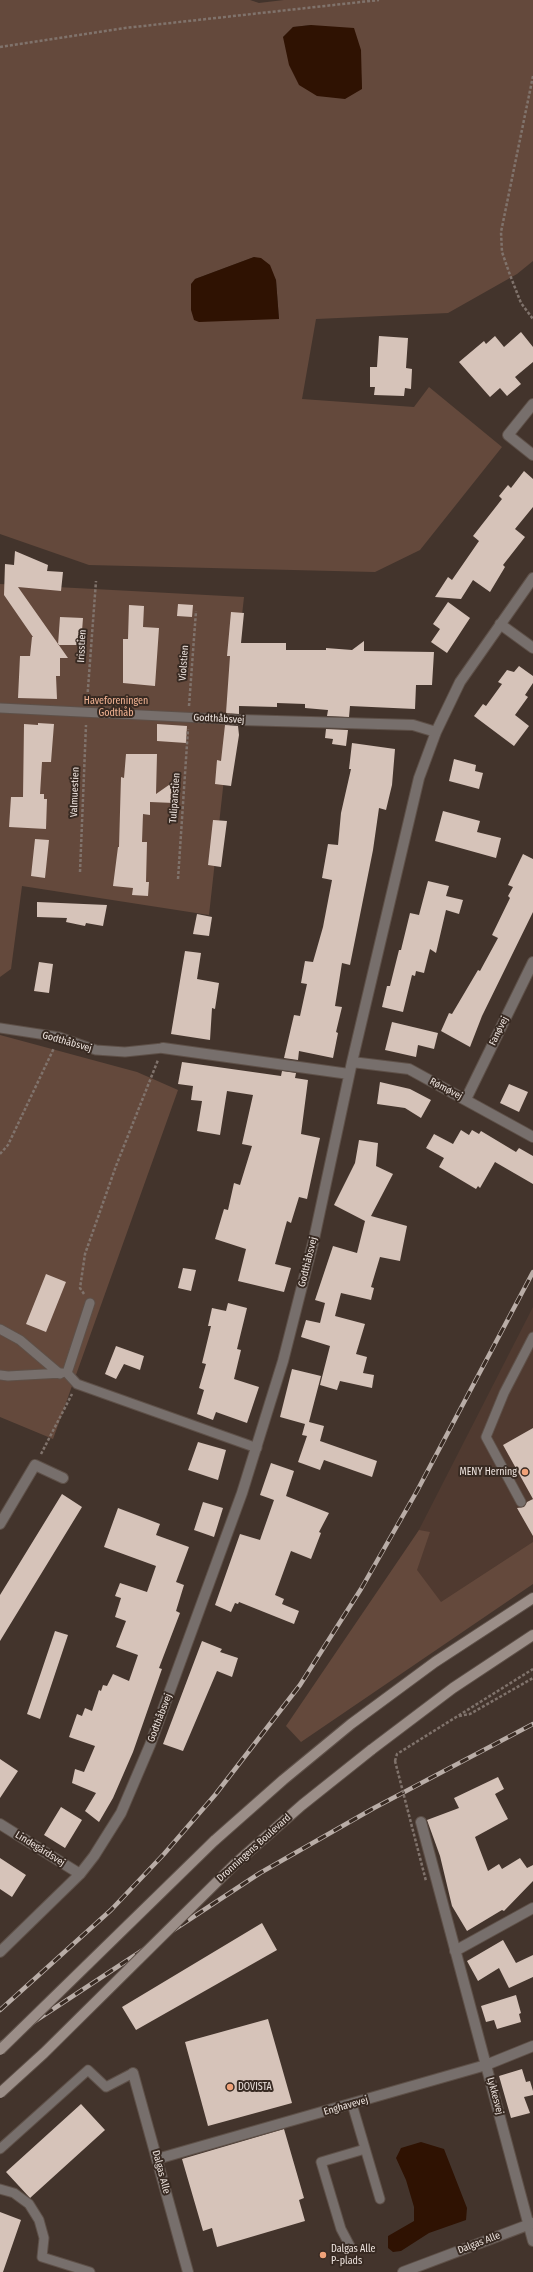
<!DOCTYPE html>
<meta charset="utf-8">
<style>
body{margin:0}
canvas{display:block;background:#43342c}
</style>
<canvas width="533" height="2272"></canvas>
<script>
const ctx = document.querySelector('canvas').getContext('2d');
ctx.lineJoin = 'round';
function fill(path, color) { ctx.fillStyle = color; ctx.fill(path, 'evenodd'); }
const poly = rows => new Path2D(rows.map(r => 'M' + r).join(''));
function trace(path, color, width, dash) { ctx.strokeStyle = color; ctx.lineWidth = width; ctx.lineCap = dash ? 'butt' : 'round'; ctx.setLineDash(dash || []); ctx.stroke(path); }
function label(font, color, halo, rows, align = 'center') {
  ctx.font = font + ' "Fira Sans Condensed",sans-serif'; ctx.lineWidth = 4; ctx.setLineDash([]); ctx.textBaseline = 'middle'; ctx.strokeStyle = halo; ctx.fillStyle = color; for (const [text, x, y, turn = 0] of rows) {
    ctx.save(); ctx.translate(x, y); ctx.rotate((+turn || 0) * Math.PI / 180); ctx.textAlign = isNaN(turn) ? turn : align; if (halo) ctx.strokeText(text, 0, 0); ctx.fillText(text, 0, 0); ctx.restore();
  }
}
fill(poly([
 [533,1307,533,1574,444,1627,401,1565]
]), '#503a30');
fill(poly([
 [0,0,250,0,259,3,284,0,533,0,533,261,517,274,448,313,316,319,302,399,414,407,429,387,502,447,420,550,375,572,89,565,0,534],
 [311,25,361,73,362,89,283,37,293,27],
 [254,257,276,280,279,319,195,279],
 [0,584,244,597,209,915,22,886,11,969,0,977],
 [0,1035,137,1072,178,1090,53,1439,0,1417],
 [419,1530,430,1532,417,1570,441,1602,533,1542,533,1584,301,1742,286,1726]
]), '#64493c');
fill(poly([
 [311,25,354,28,361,50,362,89,345,99,317,96,299,85,289,65,283,37,293,27],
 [254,257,261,258,270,265,276,280,279,319,199,322,194,320,191,310,191,284,195,279],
 [421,2142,444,2149,467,2208,466,2220,429,2233,401,2251,393,2252,388,2248,388,2236,414,2221,414,2207,406,2180,396,2158,401,2148]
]), '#2f1202');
fill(poly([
 [521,332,533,347,533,362,515,377,521,384,507,396,500,388,490,397,459,362,484,341,486,344,495,336,504,347],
 [379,336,408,338,406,368,412,369,411,389,405,388,404,396,374,395,375,387,370,387,370,367,377,367],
 [524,471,533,479,533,507,515,529,525,537,503,565,505,567,490,592,473,580,461,599,435,597,448,577,452,580,479,541,473,536,502,499,499,496,508,485,511,488],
 [15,551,48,565,47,571,63,572,61,591,18,587,68,658,60,658,60,676,56,676,57,699,18,698,20,656,30,656,32,637,33,637,4,595,5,564,14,565],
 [448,602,470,618,447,653,431,642,440,629,433,624],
 [178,604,193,605,192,617,177,616],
 [129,605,144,606,143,627,159,628,155,686,123,683,123,639,128,639],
 [231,612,244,613,241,643,286,643,286,650,326,650,326,648,352,650,364,641,364,651,434,652,432,685,416,685,415,709,350,706,349,717,327,716,328,710,305,708,305,704,277,703,277,707,239,706,239,714,226,713,230,656,227,656],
 [60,617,83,618,81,645,58,645],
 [519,666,533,676,533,683,525,695,528,697,515,715,529,726,514,746,474,716,483,704,486,706,502,684,498,682,507,670,514,672],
 [38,723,54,724,51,762,42,762,40,794,44,794,44,799,47,799,46,829,9,827,11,797,23,797,24,724,38,725],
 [157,724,187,726,186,743,157,741],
 [225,725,238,726,239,735,231,786,215,784,217,760,221,761],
 [326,729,348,730,346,746,332,744,333,739,325,738],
 [352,743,395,749,392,785,386,810,379,808,373,850,350,965,342,963,335,1006,342,1007,336,1032,338,1033,333,1058,299,1051,298,1060,284,1058,294,1015,300,1016,307,984,301,983,305,961,313,962,323,927,332,880,322,878,328,844,338,845,341,813,351,769,349,769],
 [126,754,157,754,156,794,176,780,174,803,150,802,150,815,143,814,142,842,147,842,146,882,149,882,148,896,132,895,133,888,113,886,118,847,119,847,121,777,124,778],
 [454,759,476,765,475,771,483,773,479,789,449,781],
 [443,811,480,821,477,832,501,838,496,858,435,841],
 [213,820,227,821,221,867,208,865],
 [35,839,49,840,45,878,31,876],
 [523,854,533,859,533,912,482,1016,470,1047,441,1031,449,1013,452,1014,478,970,480,971,498,938,492,935,510,898,508,896,513,887,508,885],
 [428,881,449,886,446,896,463,900,459,914,446,910,436,953,430,949,424,973,416,971,415,976,412,975,403,1012,382,1007,387,986,390,986,399,950,401,950,410,913,419,915],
 [37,902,107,905,103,926,86,923,85,926,66,922,67,918,37,917],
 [197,914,212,917,209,936,193,934],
 [185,951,201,953,197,979,219,983,215,1009,212,1008,210,1040,171,1034],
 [39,962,53,964,49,993,34,991],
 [392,1022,438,1033,434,1049,418,1045,416,1057,385,1050],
 [182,1062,281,1076,282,1071,296,1073,295,1078,308,1080,301,1134,320,1138,307,1199,299,1197,291,1223,287,1221,275,1264,291,1268,284,1292,238,1281,246,1249,215,1239,224,1209,228,1210,234,1183,240,1185,252,1146,242,1144,253,1095,227,1091,220,1135,197,1131,202,1101,191,1100,193,1086,178,1084],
 [380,1082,410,1089,431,1100,421,1118,405,1108,377,1104],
 [509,1084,528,1092,519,1112,500,1103],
 [461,1130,469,1135,472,1130,479,1134,481,1131,516,1152,519,1148,533,1156,533,1184,495,1162,480,1188,478,1186,476,1189,439,1167,444,1158,426,1148,434,1134,453,1144],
 [359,1140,378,1143,376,1166,393,1174,371,1216,407,1226,400,1261,380,1257,371,1287,374,1288,371,1300,341,1293,335,1316,365,1324,356,1354,367,1357,363,1373,374,1375,372,1388,340,1381,337,1390,320,1385,330,1346,301,1337,306,1320,320,1323,325,1303,315,1300,333,1246,357,1253,365,1221,334,1205,355,1163],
 [183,1268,196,1270,191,1291,178,1288],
 [46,1274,66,1282,46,1332,26,1324],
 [228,1303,247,1308,237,1349,241,1350,234,1379,259,1387,247,1423,216,1412,213,1420,197,1414,204,1390,199,1388,206,1364,202,1363,211,1326,208,1326,212,1308,226,1311],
 [116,1346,144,1356,140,1370,124,1364,116,1379,105,1374],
 [292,1369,321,1376,309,1422,324,1426,320,1441,377,1461,372,1477,324,1460,320,1470,298,1462,307,1436,302,1435,305,1424,280,1417],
 [533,1428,533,1536,517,1508,524,1507,527,1502,533,1499,503,1445],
 [198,1442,226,1450,218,1480,188,1470],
 [271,1463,294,1471,286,1496,329,1513,319,1532,321,1533,311,1559,291,1551,275,1595,284,1599,282,1604,299,1611,294,1624,239,1602,238,1604,235,1603,231,1612,215,1605,240,1534,260,1540,274,1500,260,1495],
 [62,1494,82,1507,0,1641,0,1595],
 [203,1502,223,1508,214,1537,194,1530],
 [118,1508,160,1524,156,1535,189,1547,176,1582,184,1585,176,1611,180,1613,159,1668,162,1669,133,1752,113,1798,99,1822,85,1811,96,1793,72,1783,75,1769,84,1772,95,1746,69,1737,77,1714,82,1716,85,1708,92,1711,99,1690,101,1691,103,1685,107,1686,113,1674,129,1681,138,1655,116,1647,126,1621,115,1617,121,1598,115,1596,120,1583,147,1592,156,1566,104,1547],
 [55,1631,68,1635,40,1719,27,1714],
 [202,1641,222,1649,220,1652,238,1658,232,1677,217,1671,183,1751,163,1744],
 [0,1759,18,1771,0,1798],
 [498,1777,504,1789,495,1794,508,1819,475,1837,488,1871,499,1864,502,1869,520,1858,527,1868,533,1865,533,1881,504,1911,502,1910,467,1931,452,1906,440,1856,427,1820,459,1808,454,1798],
 [61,1807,82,1820,65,1848,44,1835],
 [0,1858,26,1875,12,1897,0,1889],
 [262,1923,277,1950,136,2030,122,2007],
 [503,1940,516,1963,533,1955,533,1977,509,1988,499,1968,478,1981,467,1961],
 [516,1995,521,2013,519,2014,521,2022,497,2029,494,2020,486,2022,481,2006],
 [268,2019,292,2103,208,2126,185,2042],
 [522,2069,526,2082,530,2081,533,2091,533,2095,524,2097,530,2113,511,2118,499,2076],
 [81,2104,105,2130,30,2198,6,2172],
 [284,2129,304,2198,299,2200,305,2221,217,2247,212,2228,203,2231,182,2159],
 [0,2212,21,2220,3,2272,0,2272]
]), '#d6c3b9');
const lane = poly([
 [0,708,242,720],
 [0,1028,59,1037,96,1050,125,1052,163,1048],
 [90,1303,67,1373,77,1384,257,1448],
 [0,1329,20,1340,60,1374],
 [0,1375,8,1376,62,1373],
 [521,1502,486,1437,504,1393,533,1337],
 [352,2104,380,2199],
 [0,2149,88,2070,106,2087,133,2073],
 [0,2189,14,2193,29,2204,39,2220,44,2238,42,2257,90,2272],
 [350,2246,341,2229,321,2162,365,2149]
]);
const street = poly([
 [533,404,508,435,533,455],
 [500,624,533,648],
 [242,720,413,725,436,732],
 [163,1048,349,1074],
 [352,1062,409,1069,533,1137],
 [466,1099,533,962],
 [0,1524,35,1465,63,1478],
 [421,1822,533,2241],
 [0,1824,80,1874],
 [455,1951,533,1908],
 [0,1952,80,1874,94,1856,121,1813,150,1745,242,1493,283,1361,314,1239,352,1062,419,778,436,732,460,682,533,578],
 [133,2073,188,2272],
 [157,2159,486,2065,533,2046],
 [403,2272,533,2223]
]);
const secondary = poly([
 [371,1750,453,1688,533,1635],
 [214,1841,283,1780,351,1724,435,1662,533,1598]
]);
trace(lane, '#5e5048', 11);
trace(street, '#5e5048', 12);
trace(secondary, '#5e5048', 12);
trace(poly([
 [0,47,125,28,379,0],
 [533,76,501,232,502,252,510,275,521,303,533,319],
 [87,702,96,581],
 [189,706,196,611],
 [80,872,86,725],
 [178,879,188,729],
 [0,1154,8,1145,54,1048],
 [84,1294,80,1288,85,1254,116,1166,158,1060],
 [41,1454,72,1394],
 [459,1716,470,1714,533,1678],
 [395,1761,397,1754,533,1669]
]), '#80736c', 2.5, [3, 2]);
trace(lane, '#776f6c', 9);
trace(street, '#776f6c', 10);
trace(secondary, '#9b8e88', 10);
const rail = poly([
 [0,2010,111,1910,164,1854,215,1795,300,1685,361,1589,417,1491,533,1272],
 [0,2044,260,1873,374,1808,533,1724]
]);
trace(rail, '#b9ada7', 4.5);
trace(rail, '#382a22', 3, [9]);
const secondaryBridge = poly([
 [0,2050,214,1841],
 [0,2093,44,2053,236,1863,302,1805,371,1750]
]);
trace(secondaryBridge, '#5e5048', 12, []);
trace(poly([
 [395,1761,426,1881]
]), '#80736c', 2.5, [3, 2]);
trace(secondaryBridge, '#9b8e88', 10);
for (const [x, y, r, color] of [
 [525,1472,4,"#f0a279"],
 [230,2087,4,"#f0a279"],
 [323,2255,4,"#f0a279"]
]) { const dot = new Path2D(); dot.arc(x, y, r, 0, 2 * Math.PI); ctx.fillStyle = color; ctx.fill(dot); trace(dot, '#382a22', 1.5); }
label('10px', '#ede3de', '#382a22', [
 ["Irisstien",82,646,-87],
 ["Violstien",184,663,-86],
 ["Godthåbsvej",219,719,3],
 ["Valmuestien",75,792,-88],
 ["Tulipanstien",175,798,-86],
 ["Fanøvej",499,1031,-64],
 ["Godthåbsvej",67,1042,16],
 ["Rømøvej",446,1089,28],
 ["Godthåbsvej",308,1262,-76],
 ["Godthåbsvej",160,1718,-69],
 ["Dronningens Boulevard",254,1848,-42],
 ["Lindegårdsvej",40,1849,32],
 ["Lykkesvej",495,2096,75],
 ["Enghavevej",346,2106,-16],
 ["Dalgas Alle",161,2172,75],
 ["Dalgas Alle",479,2243,-21]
]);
label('10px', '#f2b393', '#382a22', [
 ["Haveforeningen",116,701],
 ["Godthåb",116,713]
]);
label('10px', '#ede3de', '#382a22', [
 ["MENY Herning",517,1472,"right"],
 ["DOVISTA",238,2087],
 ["Dalgas Alle",331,2249],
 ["P-plads",331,2261]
], 'left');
</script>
